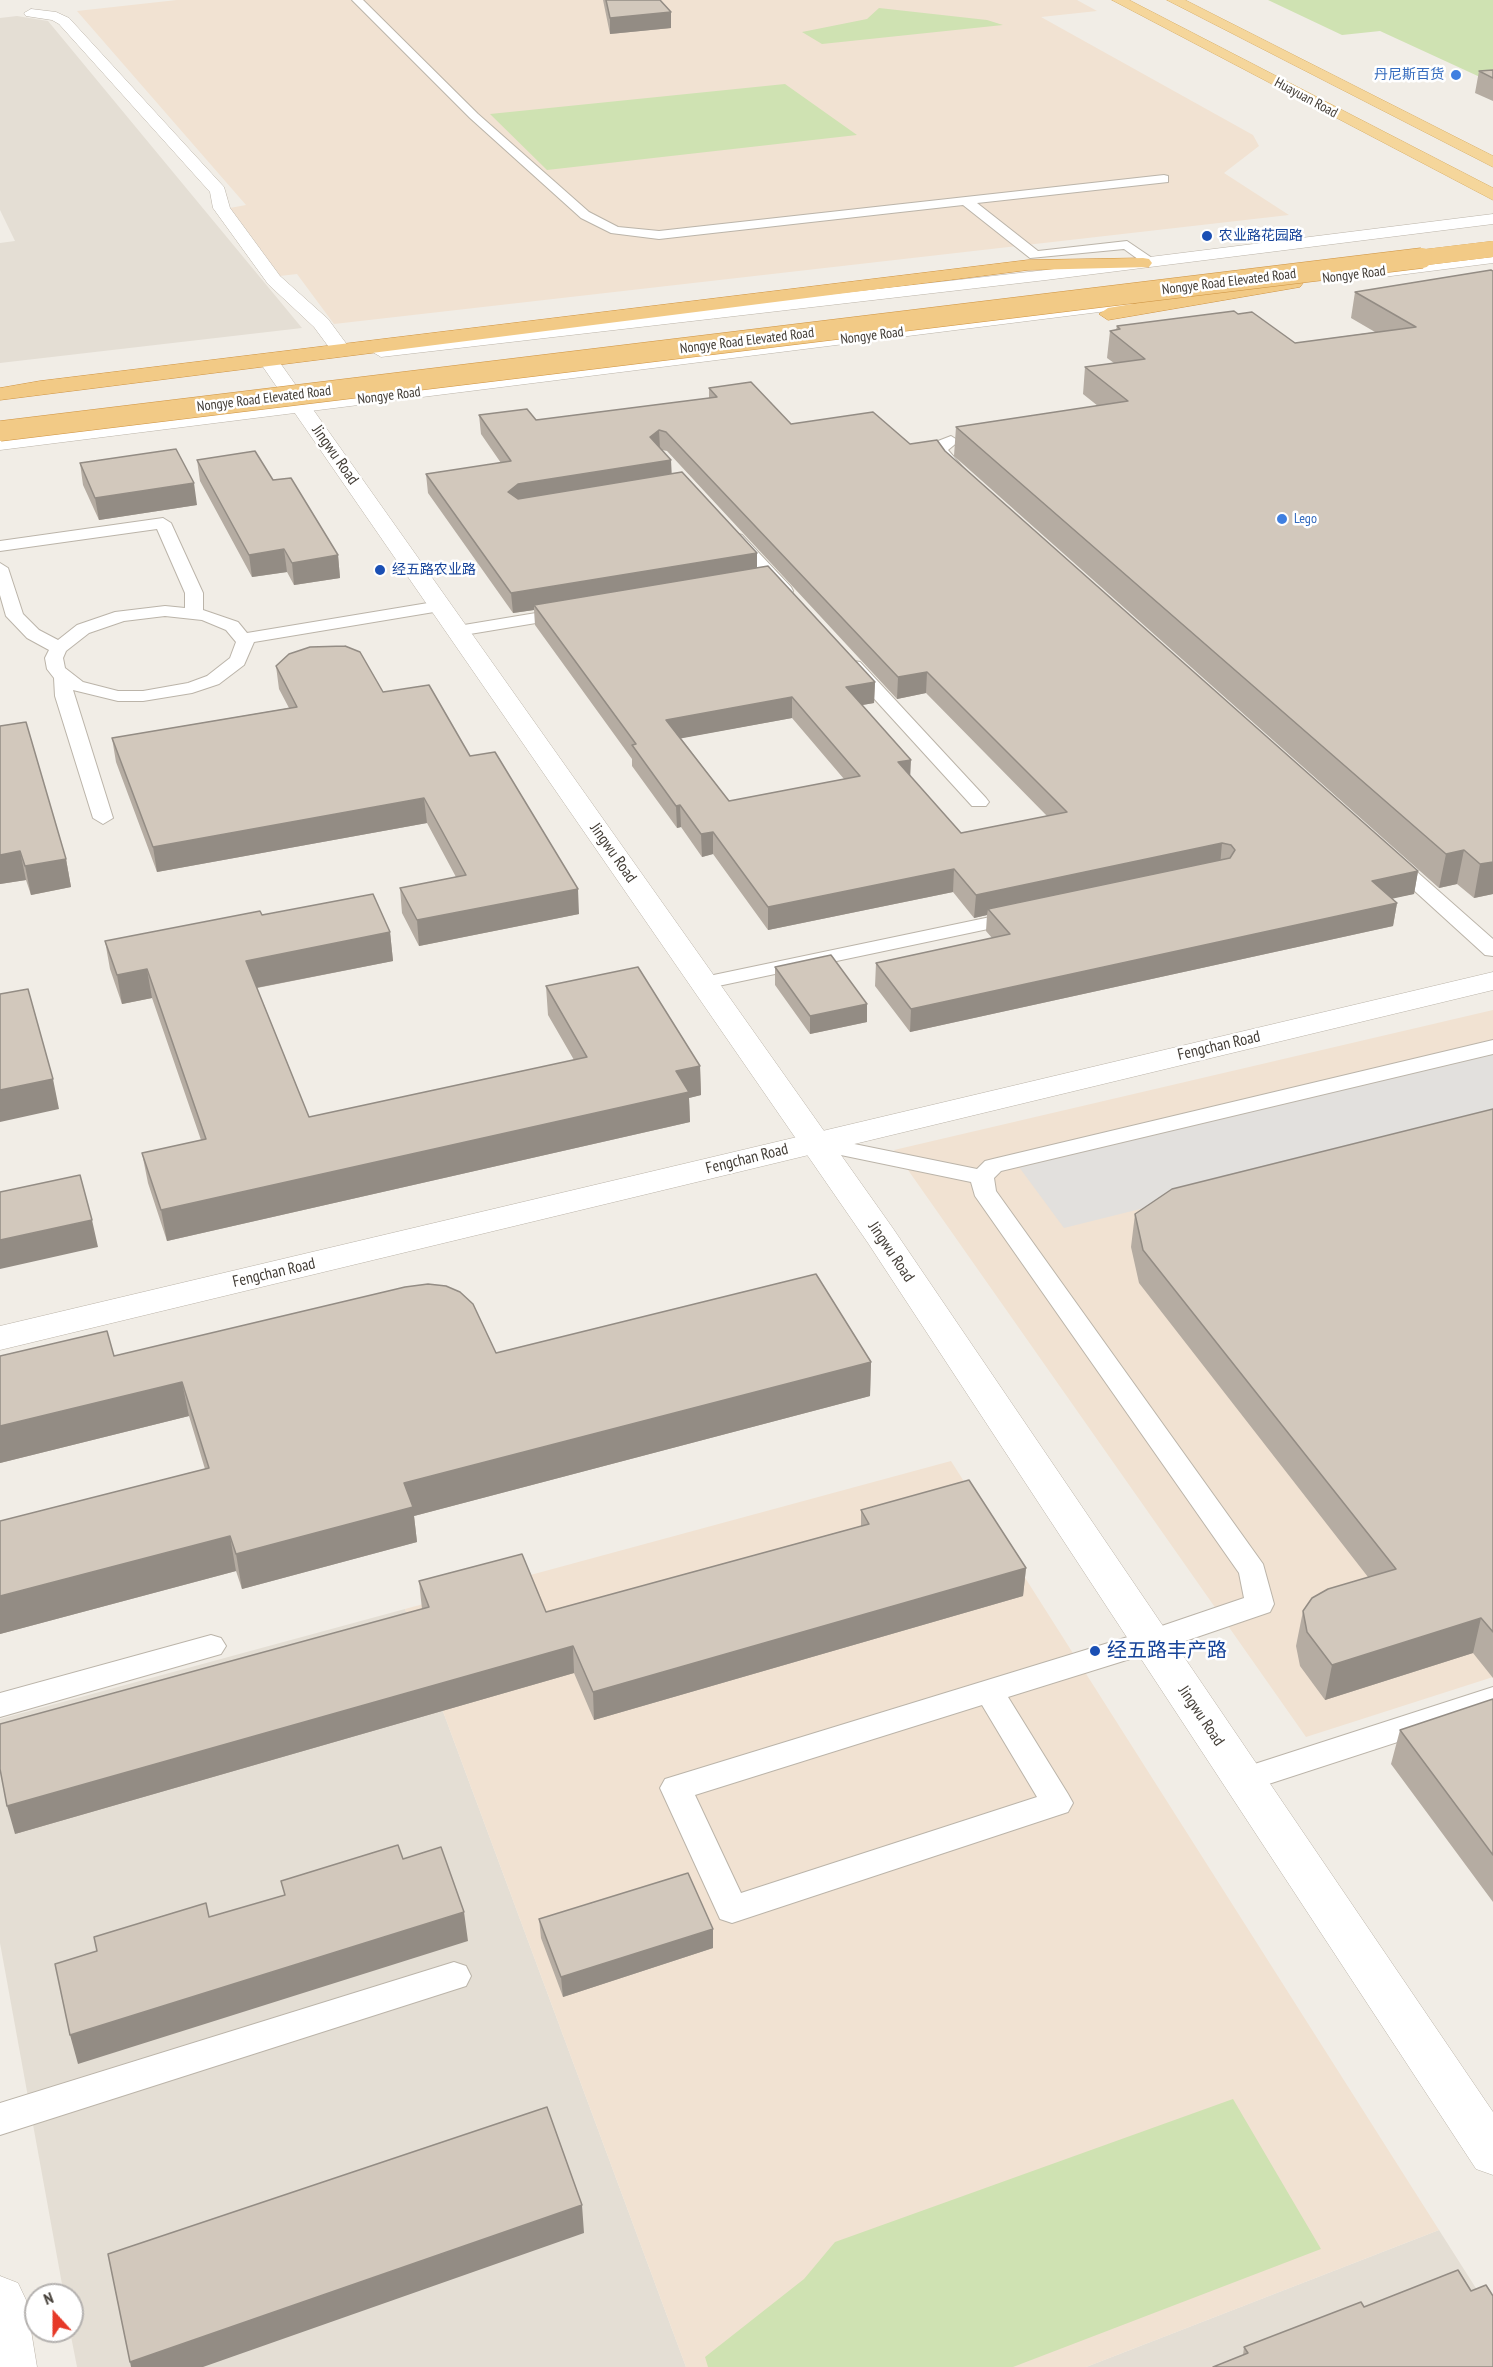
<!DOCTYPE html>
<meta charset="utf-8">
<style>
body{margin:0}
#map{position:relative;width:1493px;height:2367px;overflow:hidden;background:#f1ede6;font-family:"PT Sans Narrow",sans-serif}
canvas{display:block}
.north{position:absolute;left:24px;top:2283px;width:60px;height:60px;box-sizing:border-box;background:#fff;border:2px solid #b4b1af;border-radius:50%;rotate:339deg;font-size:16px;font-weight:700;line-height:24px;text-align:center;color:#433d36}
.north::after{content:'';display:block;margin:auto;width:21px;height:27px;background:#e63928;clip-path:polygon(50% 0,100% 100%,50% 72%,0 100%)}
</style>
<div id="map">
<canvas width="1493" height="2367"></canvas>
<div class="north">N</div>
</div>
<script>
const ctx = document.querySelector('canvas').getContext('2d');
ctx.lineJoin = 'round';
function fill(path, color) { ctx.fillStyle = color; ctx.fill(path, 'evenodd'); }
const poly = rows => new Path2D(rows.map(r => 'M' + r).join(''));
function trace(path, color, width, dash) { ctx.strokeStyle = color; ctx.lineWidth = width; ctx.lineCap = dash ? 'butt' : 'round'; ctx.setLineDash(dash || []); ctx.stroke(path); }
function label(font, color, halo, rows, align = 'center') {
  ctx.font = font + ' "PT Sans Narrow","Noto Sans SC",sans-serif'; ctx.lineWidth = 5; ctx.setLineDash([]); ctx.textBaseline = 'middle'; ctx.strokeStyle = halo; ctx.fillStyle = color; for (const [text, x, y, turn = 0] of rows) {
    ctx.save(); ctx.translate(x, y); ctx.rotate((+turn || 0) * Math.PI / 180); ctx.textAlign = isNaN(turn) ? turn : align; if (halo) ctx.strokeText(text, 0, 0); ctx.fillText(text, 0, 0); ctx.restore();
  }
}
fill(poly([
 [17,16,48,21,302,328,0,363,0,243,15,241,0,210,0,18],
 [405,1609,686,2367,77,2367,70,2331,72,2295,64,2295,0,1943,0,1719],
 [1439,2230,1493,2315,1493,2367,1086,2367]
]), '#e4ded4');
fill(poly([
 [177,0,1077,0,1097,11,1041,17,1253,135,1259,146,1224,173,1289,215,334,324,297,274,280,276,230,208,246,205,77,11],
 [1493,1010,1493,1677,1306,1737,894,1150],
 [951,1461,1439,2230,1086,2367,686,2367,405,1609]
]), '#f1e2d2');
fill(poly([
 [1268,0,1493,0,1493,83,1380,31,1342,35],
 [879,8,987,20,1003,25,822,44,802,32,867,19],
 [785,84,857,135,547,170,490,114],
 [1233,2099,1321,2249,1013,2367,708,2367,705,2357,804,2279,835,2242]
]), '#cfe2b2');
fill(poly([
 [1493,1054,1493,1121,1064,1228,1019,1167]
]), '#e2e0dd');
const service = poly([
 [352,0,363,0,478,114,589,212,618,227,659,231,1164,175,1168,176,1168,182,977,203,1038,251,1127,241,1158,262,1151,266,1146,265,1124,249,1030,258,963,205,659,239,611,233,581,218,470,118,352,0],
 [951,436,959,441,948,450,965,470,957,475,952,473,932,450,938,441,951,436],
 [163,518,171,523,203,593,203,610,238,622,247,633,440,601,449,606,440,611,254,642,244,665,219,684,192,693,143,701,118,701,73,690,113,818,103,824,93,818,55,696,54,678,47,669,45,658,49,650,27,638,6,616,0,595,0,563,8,568,23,614,39,630,58,640,77,625,115,612,165,606,185,608,185,593,157,529,0,551,0,541,163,518],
 [165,616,202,620,226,630,236,642,230,658,207,676,188,683,143,691,118,691,83,682,65,668,63,658,66,651,89,633,124,621,165,616],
 [736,533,742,535,791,587,793,591,791,595,779,595,730,541,728,538,730,535,736,533],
 [566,608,572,609,575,613,572,617,458,636,449,631,458,626,566,608],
 [854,661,860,662,986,798,989,802,986,806,972,806,848,670,845,666,848,662,854,661],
 [1392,854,1399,856,1493,939,1493,956,1485,955,1385,864,1382,860,1385,856,1392,854],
 [1019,911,1026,913,1029,917,1026,921,704,989,696,988,693,983,696,978,704,977,1019,911],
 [1493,1040,1493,1054,1001,1171,994,1178,996,1191,1263,1564,1274,1604,1270,1612,1162,1649,1008,1697,1068,1794,1073,1803,1068,1812,732,1923,720,1919,660,1788,665,1779,1144,1632,1244,1598,1239,1573,975,1196,971,1182,807,1148,803,1143,807,1138,815,1136,977,1169,985,1161,993,1159,1493,1040],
 [982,1705,1037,1797,741,1893,695,1795,982,1705],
 [211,1635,221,1638,226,1646,221,1654,0,1717,0,1693,211,1635],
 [1493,1687,1493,1711,1244,1792,1233,1789,1228,1780,1233,1771,1493,1687],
 [454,1962,466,1966,471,1976,466,1986,0,2135,0,2103,454,1962]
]);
const minor = poly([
 [31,9,56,12,69,18,224,187,230,208,280,276,328,319,351,350,348,354,334,354,314,327,268,284,213,208,210,192,59,24,52,20,26,16,24,13,31,9],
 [271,358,278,360,892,1227,1493,2112,1493,2175,1476,2169,868,1243,261,364,271,358],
 [0,2276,18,2283,26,2300,37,2367,0,2367,0,2276]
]);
const tertiary = poly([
 [1493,214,1493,224,1046,280,381,357,371,351,381,345,1046,270,1493,214],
 [1493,253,1493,263,1383,277,1374,272,1383,267,1493,253],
 [1124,298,1131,300,1133,304,1131,308,0,450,0,438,1124,298],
 [1493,972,1493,990,0,1350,0,1326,1493,972]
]);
const primary = poly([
 [1112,0,1129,0,1493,188,1493,200,1112,0],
 [1167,0,1185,0,1493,156,1493,167,1167,0]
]);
const trunk = poly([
 [1143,258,1149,259,1152,263,1149,267,1028,270,0,400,0,388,40,381,1028,260,1143,258],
 [1294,277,1303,283,1300,287,1108,320,1099,314,1108,308,1294,277]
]);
trace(service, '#bbb4a9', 2);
trace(minor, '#bbb4a9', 1);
trace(tertiary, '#bbb4a9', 1);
trace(primary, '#d8b16d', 1);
trace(trunk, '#ce9342', 1);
fill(service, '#fff');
fill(minor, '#fff');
fill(tertiary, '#fff');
fill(primary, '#f5d69b');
fill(trunk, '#f2ca86');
const trunkBridgeFar1 = poly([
 [1410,259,1493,249]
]);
const trunkBridge = poly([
 [0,431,1422,258]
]);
trace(trunkBridgeFar1, '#ce9342', 16, []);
trace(trunkBridge, '#ce9342', 21, []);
trace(trunkBridgeFar1, '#f2ca86', 16);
trace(trunkBridge, '#f2ca86', 20);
fill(poly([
 [603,0,660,0,671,12,671,28,610,34],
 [1493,70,1493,101,1475,93,1479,71],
 [1491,270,1493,894,1474,898,1457,884,1439,888,954,456,956,427,1098,406,1083,394,1085,367,1114,363,1107,358,1110,331,1116,330,1117,326,1238,314,1295,343,1375,332,1351,318,1355,292],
 [709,388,791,424,945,451,1418,871,1414,894,1392,898,1397,903,1393,926,910,1032,875,986,876,963,992,938,986,931,987,915,974,918,953,892,768,930,713,854,702,857,681,827,677,828,632,766,632,759,535,625,534,610,513,613,428,493,426,474,501,463,481,434,479,415,536,420,709,398],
 [662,450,667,451,897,699,926,693,1047,816,961,833,910,776,862,705,874,703,875,682,757,568,757,553,671,474],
 [792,718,844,779,729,801,681,738],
 [197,460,273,480,338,555,340,578,294,585,287,572,252,577,200,481],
 [80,463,197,505,99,520,83,485],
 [276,666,383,692,470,756,579,914,419,946,402,913,400,888,456,877,427,823,157,872,116,762,112,738,289,708,279,689],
 [0,726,66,859,71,887,31,895,26,880,0,884],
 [262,915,390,932,393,961,257,988,309,1117,574,1060,548,1015,546,986,700,1066,701,1095,689,1098,690,1122,167,1241,148,1183,142,1153,201,1140,152,998,122,1004,110,969,105,941],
 [775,967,867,1022,810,1034,775,985],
 [1493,1109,1493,1678,1473,1653,1325,1700,1300,1666,1296,1646,1303,1611,1368,1577,1139,1283,1131,1247,1135,1214],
 [496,1353,871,1362,870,1396,414,1516,417,1542,242,1589,236,1571,0,1634,0,1521,205,1469,189,1416,0,1463,0,1356],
 [861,1510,1026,1568,1023,1596,594,1720,574,1673,15,1834,422,1609,419,1581,546,1612,861,1526],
 [1493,1699,1493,1902,1391,1764,1400,1730],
 [539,1919,713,1948,563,1997,541,1938],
 [1471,2291,1243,2355,1244,2347,1364,2307]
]), '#b5aca2');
fill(poly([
 [671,12,671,28,610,34,610,18],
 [659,430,660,449,650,437],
 [671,460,672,479,519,504,508,492,518,484],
 [194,483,197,505,99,520,95,498],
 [284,549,287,572,252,577,249,555],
 [757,553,757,573,534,605,534,610,513,613,511,593],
 [338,555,340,578,294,585,292,563],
 [927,672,926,693,897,699,898,677],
 [875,682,874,703,845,708,846,687],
 [792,697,792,718,667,741,666,720],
 [911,760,910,781,898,762],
 [424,798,427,823,157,872,153,847],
 [680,805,681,827,677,828,676,806],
 [713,832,713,854,702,857,701,834],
 [1222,843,1220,866,988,909,987,915,974,918,976,895],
 [1464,850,1457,884,1439,888,1446,854],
 [20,851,26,880,0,884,0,855],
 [66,859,71,887,31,895,25,866],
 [1493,862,1493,894,1474,898,1480,864],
 [954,869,953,892,768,930,768,907],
 [1418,871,1414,894,1368,904,1372,881],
 [578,889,579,914,419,946,417,920],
 [1397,903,1393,926,910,1032,911,1009],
 [390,932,393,961,250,989,246,961],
 [147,969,152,998,122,1004,117,975],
 [867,1004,867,1022,810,1034,810,1016],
 [700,1066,701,1095,689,1098,690,1122,167,1241,161,1210,676,1071],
 [53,1079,59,1109,0,1122,0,1090],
 [92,1220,98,1247,0,1269,0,1240],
 [871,1362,870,1396,414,1516,417,1542,242,1589,236,1554,404,1483],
 [182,1382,189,1416,0,1463,0,1426],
 [230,1536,236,1571,0,1634,0,1596],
 [1026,1568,1023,1596,594,1720,593,1692],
 [1481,1618,1473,1653,1325,1700,1332,1665],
 [573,1646,574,1673,15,1834,7,1806],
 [464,1912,468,1941,78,2064,70,2035],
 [713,1929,713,1948,563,1997,561,1977],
 [582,2205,584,2233,203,2367,131,2367,130,2362]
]), '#938c84');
const building = poly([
 [606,0,660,0,671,12,610,18,606,0],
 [1493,70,1493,78,1479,71,1493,70],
 [1491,270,1493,271,1493,862,1480,864,1464,850,1446,854,956,427,1128,401,1085,367,1145,359,1110,331,1120,329,1117,326,1234,311,1238,314,1252,312,1295,343,1416,327,1355,292,1491,270],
 [751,382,791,424,873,412,910,444,937,440,945,451,1418,871,1372,881,1397,903,911,1009,876,963,1010,934,988,909,1230,858,1235,850,1231,845,1222,843,976,895,954,869,768,907,713,832,701,834,680,805,676,806,632,745,636,744,534,605,768,566,875,682,846,687,911,760,898,762,961,833,1067,812,927,672,898,677,666,432,659,430,650,437,671,460,518,484,508,492,518,499,682,472,757,553,511,593,426,474,511,461,479,415,527,409,536,420,717,397,709,388,751,382],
 [792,697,860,776,729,801,666,720,792,697],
 [176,449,194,483,95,498,80,463,176,449],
 [255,451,273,480,291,478,338,555,292,563,284,549,249,555,197,460,255,451],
 [345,646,360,652,383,692,429,685,470,756,495,752,578,889,417,920,400,888,466,875,424,798,153,847,112,738,297,707,276,666,289,654,310,647,345,646],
 [26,722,66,859,25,866,20,851,0,855,0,726,26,722],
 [373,894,390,932,246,961,309,1117,587,1057,546,986,638,967,700,1066,676,1071,689,1092,161,1210,142,1153,206,1139,147,969,117,975,105,941,260,911,262,915,373,894],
 [831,955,867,1004,810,1016,775,967,831,955],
 [28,989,53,1079,0,1090,0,994,28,989],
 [1493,1109,1493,1632,1481,1618,1332,1665,1307,1632,1303,1611,1312,1598,1328,1589,1396,1569,1143,1250,1135,1214,1172,1189,1493,1109],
 [80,1175,92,1220,0,1240,0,1192,80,1175],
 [816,1274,871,1362,404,1483,413,1507,236,1554,230,1536,0,1596,0,1521,209,1468,182,1382,0,1426,0,1356,107,1331,114,1356,405,1287,428,1284,446,1286,460,1292,473,1304,496,1353,816,1274],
 [969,1480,1026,1568,593,1692,573,1646,7,1806,0,1769,0,1724,429,1607,419,1581,522,1554,546,1612,869,1524,861,1510,969,1480],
 [1493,1699,1493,1855,1400,1730,1493,1699],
 [398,1845,403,1859,441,1847,464,1912,70,2035,55,1964,97,1951,94,1937,206,1903,209,1917,285,1895,281,1881,398,1845],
 [688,1873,713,1929,561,1977,539,1919,688,1873],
 [547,2107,582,2205,130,2362,108,2254,547,2107],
 [1458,2270,1471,2291,1486,2285,1493,2296,1493,2367,1213,2367,1248,2353,1244,2347,1361,2302,1364,2307,1458,2270]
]);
fill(building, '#d2c8bc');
trace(building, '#938c84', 1.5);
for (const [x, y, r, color] of [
 [1456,75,6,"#3f7fe0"],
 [1207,236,6,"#1a4fb4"],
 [1282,519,6,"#3f7fe0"],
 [380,570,6,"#1a4fb4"],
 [1095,1651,6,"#1a4fb4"]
]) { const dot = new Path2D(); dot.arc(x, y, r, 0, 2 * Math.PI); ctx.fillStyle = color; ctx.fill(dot); trace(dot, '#fff', 2); }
label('14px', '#366cbe', '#fff', [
 ["丹尼斯百货",1444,75],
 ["Lego",1294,519,"left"]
], 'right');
label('14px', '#433d36', '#fff', [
 ["Huayuan Road",1306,98,28],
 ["Nongye Road",1354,275,-7],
 ["Nongye Road Elevated Road",1229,282,-7],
 ["Nongye Road",872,336,-7],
 ["Nongye Road Elevated Road",747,341,-7],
 ["Nongye Road",389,396,-7],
 ["Nongye Road Elevated Road",264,399,-7]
]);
label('14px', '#164399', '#fff', [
 ["农业路花园路",1219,236],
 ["经五路农业路",392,570]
], 'left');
label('16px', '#433d36', '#fff', [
 ["Jingwu Road",335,455,55],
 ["Jingwu Road",613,853,55],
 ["Fengchan Road",1219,1046,-13],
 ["Fengchan Road",747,1159,-14],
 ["Jingwu Road",891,1252,56],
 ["Fengchan Road",274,1273,-13],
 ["Jingwu Road",1201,1716,56]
]);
label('20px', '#164399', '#fff', [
 ["经五路丰产路",1107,1651]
], 'left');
</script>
